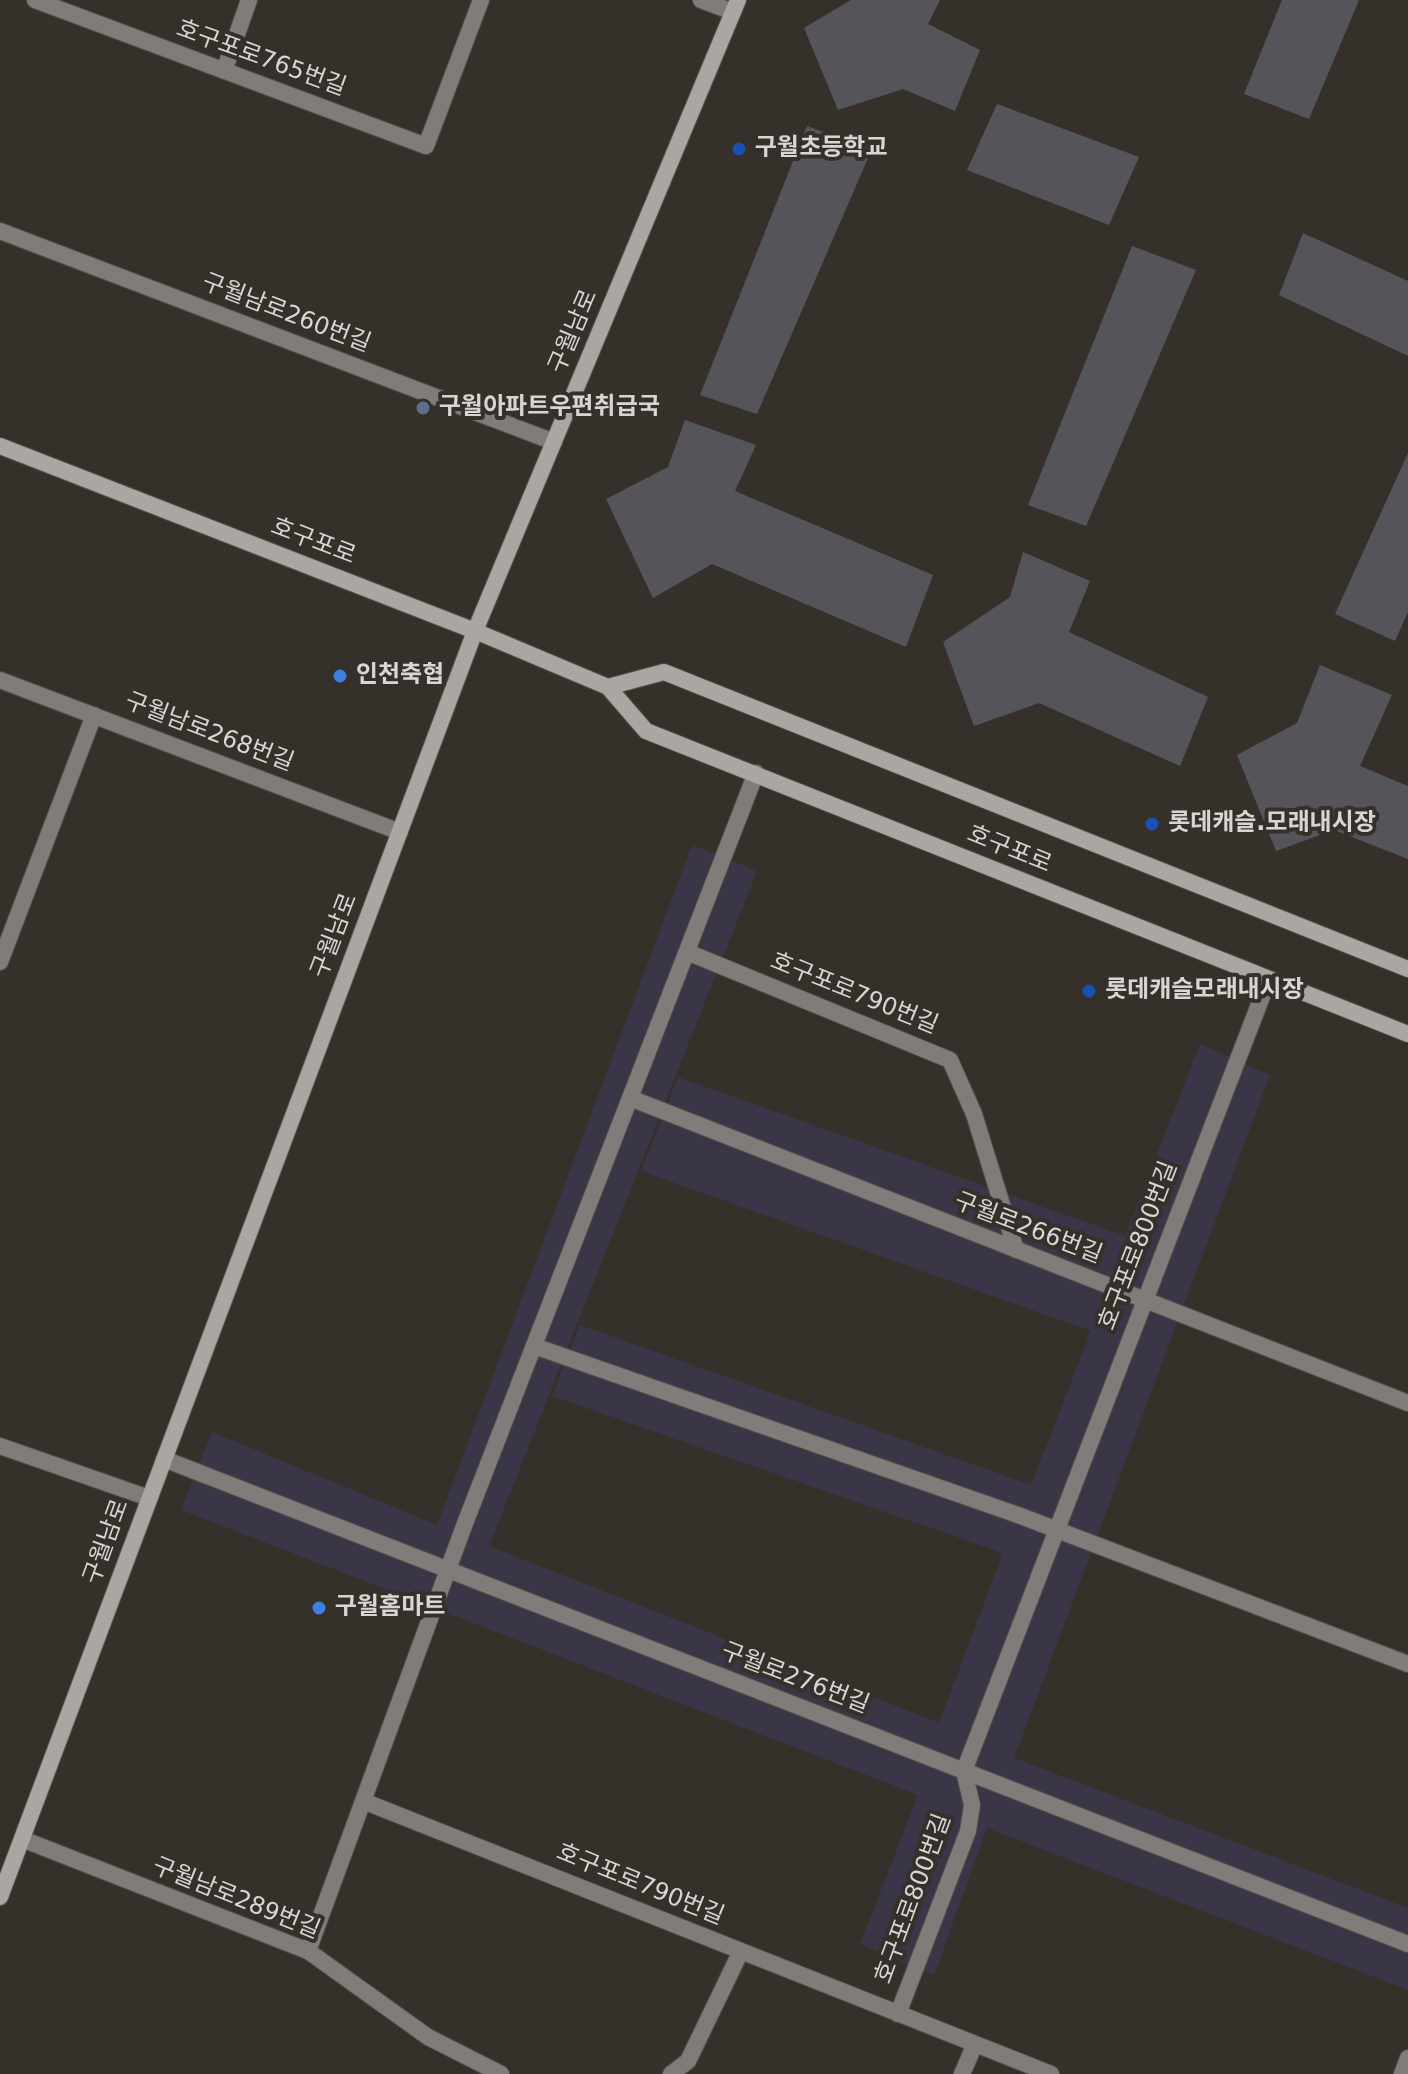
<!DOCTYPE html>
<meta charset="utf-8">
<style>
body{margin:0}
canvas{display:block;background:#36302b}
</style>
<canvas width="1408" height="2074"></canvas>
<script>
const ctx = document.querySelector('canvas').getContext('2d');
ctx.lineJoin = 'round';
function fill(path, color) { ctx.fillStyle = color; ctx.fill(path, 'evenodd'); }
const poly = rows => new Path2D(rows.map(r => 'M' + r).join(''));
function trace(path, color, width, dash) { ctx.strokeStyle = color; ctx.lineWidth = width; ctx.lineCap = dash ? 'butt' : 'round'; ctx.setLineDash(dash || []); ctx.stroke(path); }
function label(font, color, halo, rows, align = 'center') {
  ctx.font = font + ' "DejaVu Sans","Noto Sans KR",sans-serif'; ctx.lineWidth = 8; ctx.setLineDash([]); ctx.textBaseline = 'middle'; ctx.strokeStyle = halo; ctx.fillStyle = color; for (const [text, x, y, turn = 0] of rows) {
    ctx.save(); ctx.translate(x, y); ctx.rotate((+turn || 0) * Math.PI / 180); ctx.textAlign = isNaN(turn) ? turn : align; if (halo) ctx.strokeText(text, 0, 0); ctx.fillText(text, 0, 0); ctx.restore();
  }
}
fill(poly([
 [692,845,757,871,489,1546,939,1723,1003,1553,552,1396,580,1325,1031,1485,1091,1331,641,1171,678,1077,1125,1236,1200,1044,1270,1075,1014,1758,1408,1908,1408,1990,987,1828,934,1975,860,1944,918,1795,181,1510,212,1432,437,1525]
]), '#3a3547');
fill(poly([
 [851,0,940,0,928,24,980,50,955,111,903,89,838,110,804,28],
 [1282,0,1359,0,1309,119,1244,94],
 [997,104,1139,157,1109,225,967,170],
 [807,126,872,149,757,414,700,395],
 [1303,233,1408,281,1408,356,1279,295],
 [1132,246,1196,270,1086,526,1028,505],
 [685,420,756,445,735,491,933,575,906,647,712,564,653,598,606,499,668,467],
 [1408,453,1408,612,1395,641,1335,614],
 [1023,552,1090,581,1069,632,1208,697,1180,766,1039,703,974,726,943,642,1010,597],
 [1320,665,1392,695,1360,766,1408,786,1408,859,1334,830,1276,851,1237,755,1297,723]
]), '#56545b');
const lane = poly([
 [35,0,426,146,481,0],
 [701,0,733,12],
 [224,71,249,0],
 [0,231,554,442],
 [0,680,400,832],
 [687,952,950,1060,974,1114,1016,1250],
 [0,962,94,715],
 [630,1098,1408,1403],
 [534,1346,1018,1515,1408,1664],
 [0,1446,149,1498],
 [164,1459,1408,1944],
 [363,1801,1051,2074],
 [22,1839,308,1951,428,2037,501,2074],
 [308,1951,464,1526,756,773],
 [898,2014,968,1831,972,1805,964,1771,1268,981],
 [671,2074,688,2061,741,1951],
 [962,2074,975,2044],
 [1402,2074,1408,2058]
]);
const secondary = poly([
 [0,446,475,631,608,687,646,731,1408,1034],
 [608,687,664,672,1408,969],
 [0,1897,475,631,738,0]
]);
trace(lane, '#534e49', 18);
trace(secondary, '#534e49', 18);
trace(lane, '#7f7c79', 16);
trace(secondary, '#aaa6a2', 16);
for (const [x, y, r, color] of [
 [739,149,8,"#1a4fb4"],
 [423,408,8,"#5c6f8a"],
 [340,676,8,"#3f7fe0"],
 [1152,824,8,"#1a4fb4"],
 [1089,991,8,"#1a4fb4"],
 [319,1608,8,"#3f7fe0"]
]) { const dot = new Path2D(); dot.arc(x, y, r, 0, 2 * Math.PI); ctx.fillStyle = color; ctx.fill(dot); trace(dot, '#36302b', 3); }
label('24px', '#d9d5d2', '#36302b', [
 ["호구포로765번길",261,59,20],
 ["구월남로260번길",286,314,21],
 ["구월남로",574,332,-67],
 ["호구포로",313,542,21],
 ["구월남로268번길",209,733,21],
 ["호구포로",1009,850,22],
 ["구월남로",335,936,-69],
 ["호구포로790번길",854,994,22],
 ["구월로266번길",1028,1229,21],
 ["호구포로800번길",1139,1246,-69],
 ["구월남로",107,1542,-70],
 ["구월로276번길",795,1679,21],
 ["호구포로790번길",640,1885,22],
 ["구월남로289번길",236,1899,22],
 ["호구포로800번길",914,1899,-70]
]);
label('bold 24px', '#d9d5d2', '#36302b', [
 ["구월초등학교",755,149],
 ["구월아파트우편취급국",439,408],
 ["인천축협",356,676],
 ["롯데캐슬.모래내시장",1168,824],
 ["롯데캐슬모래내시장",1105,991],
 ["구월홈마트",335,1608]
], 'left');
</script>
